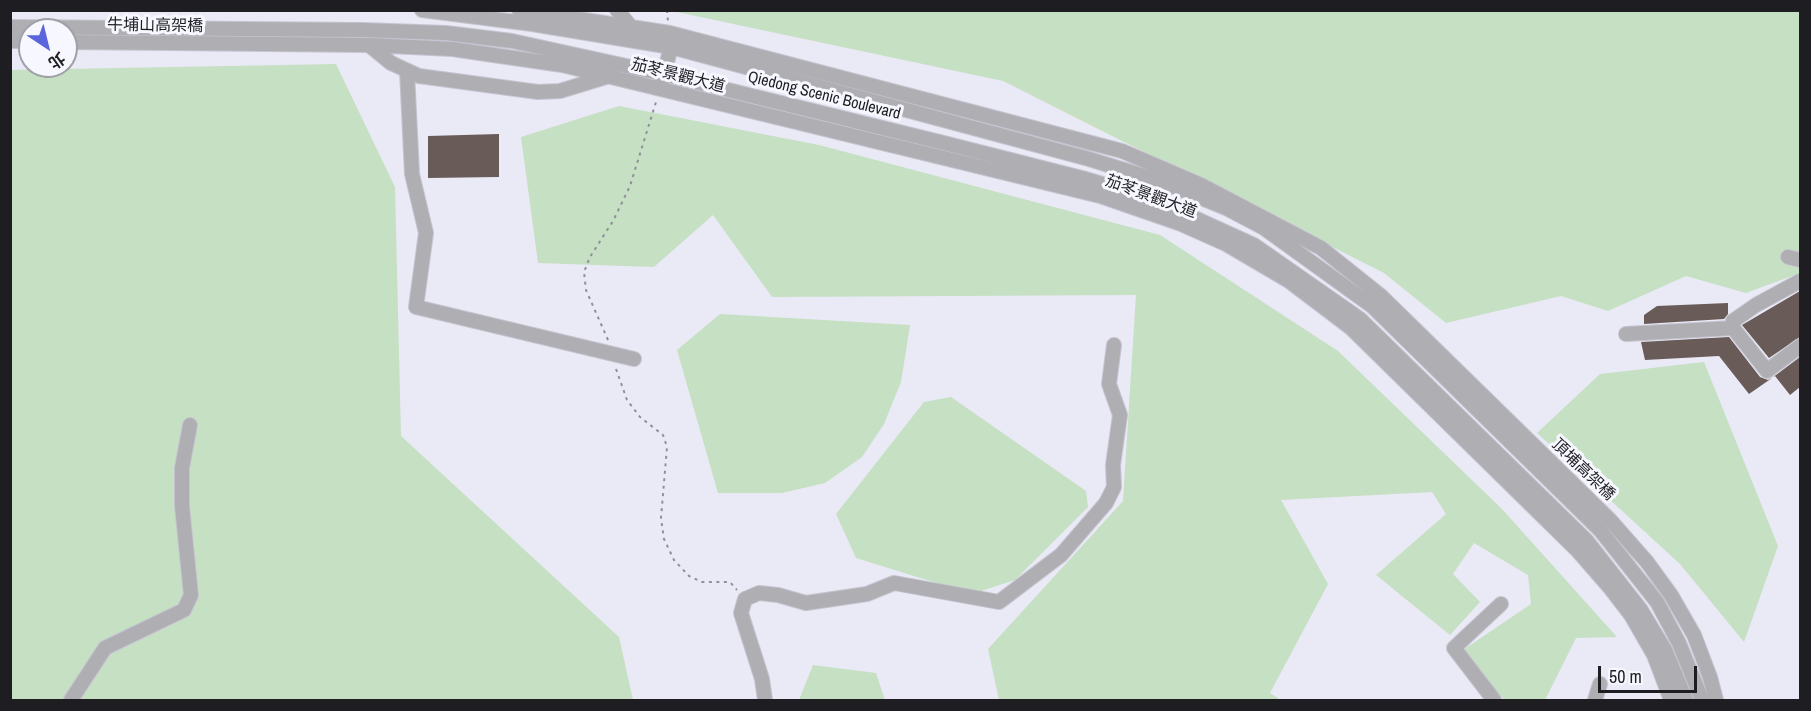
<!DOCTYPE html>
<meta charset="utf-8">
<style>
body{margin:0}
#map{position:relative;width:1811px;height:711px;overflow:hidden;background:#eae9f6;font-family:"Archivo Narrow","Noto Sans TC",sans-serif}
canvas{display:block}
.frame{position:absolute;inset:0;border:12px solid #1e1d22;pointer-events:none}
.north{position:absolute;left:18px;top:18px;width:60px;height:60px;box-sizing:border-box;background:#f7f7ff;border:2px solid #a0a0a7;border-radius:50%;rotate:145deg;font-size:16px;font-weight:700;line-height:24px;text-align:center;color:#1e1d22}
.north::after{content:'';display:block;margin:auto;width:21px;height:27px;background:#5a65dd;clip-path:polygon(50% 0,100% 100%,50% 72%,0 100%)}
.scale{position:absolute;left:1598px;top:666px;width:99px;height:27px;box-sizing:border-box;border:3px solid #1e1d22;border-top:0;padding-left:8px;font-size:18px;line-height:21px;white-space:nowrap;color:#1e1d22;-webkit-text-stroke:4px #f7f7ff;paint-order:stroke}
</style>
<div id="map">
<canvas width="1811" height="711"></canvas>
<div class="frame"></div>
<div class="north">北</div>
<div class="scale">50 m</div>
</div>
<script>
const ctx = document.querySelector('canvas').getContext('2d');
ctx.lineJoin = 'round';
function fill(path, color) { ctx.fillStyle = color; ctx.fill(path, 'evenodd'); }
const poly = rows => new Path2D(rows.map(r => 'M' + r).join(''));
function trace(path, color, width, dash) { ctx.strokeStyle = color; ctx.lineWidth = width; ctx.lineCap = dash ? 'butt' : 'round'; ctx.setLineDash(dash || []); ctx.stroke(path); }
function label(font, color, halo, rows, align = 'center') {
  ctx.font = font + ' "Archivo Narrow","Noto Sans TC",sans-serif'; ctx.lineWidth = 6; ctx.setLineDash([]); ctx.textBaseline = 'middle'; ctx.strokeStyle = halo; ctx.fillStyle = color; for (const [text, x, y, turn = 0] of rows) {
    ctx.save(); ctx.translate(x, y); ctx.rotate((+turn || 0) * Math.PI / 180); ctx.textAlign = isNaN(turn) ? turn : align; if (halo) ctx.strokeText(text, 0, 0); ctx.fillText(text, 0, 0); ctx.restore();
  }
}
fill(poly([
 [672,11,1800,11,1800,273,1746,293,1686,276,1608,311,1561,296,1446,323,1384,273,1003,81],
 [336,64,395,187,401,436,619,637,633,700,11,700,10,70],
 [619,106,819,145,1160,235,1338,351,1502,509,1617,637,1576,638,1545,700,1504,700,1463,650,1531,604,1528,575,1474,543,1453,574,1480,602,1450,635,1376,575,1446,514,1432,492,1281,500,1328,584,1270,693,1281,700,999,700,988,649,1123,501,1136,295,772,297,713,215,654,267,538,263,521,137],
 [720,314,910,325,901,382,884,424,862,457,825,483,782,493,718,493,677,350],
 [1704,362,1778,546,1744,642,1680,564,1537,433,1600,374],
 [951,397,1086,491,1088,507,1015,580,972,594,856,558,836,514,924,402],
 [813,665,876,673,885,700,799,700]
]), '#c6e0c3');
fill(poly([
 [499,134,499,177,428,178,428,136],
 [1800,291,1800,337,1769,358,1742,325],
 [1728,303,1728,314,1724,319,1644,324,1644,315,1657,306],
 [1729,337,1760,377,1768,380,1772,378,1749,394,1719,356,1645,360,1641,342],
 [1800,357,1800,387,1790,395,1775,376,1772,378]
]), '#695b58');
const minor = poly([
 [422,10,532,24,671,47,1089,159,1160,181,1226,208,1264,228,1372,306,1600,530,1657,602,1679,643,1702,700],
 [519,10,670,33,1122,151,1201,185,1321,248,1381,296,1610,520,1647,562,1671,595,1694,635,1710,677,1716,700],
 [617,10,631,27],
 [10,27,363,30,446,33,512,41,663,74,944,143,1082,178,1153,199,1254,245,1360,319,1587,541,1641,610,1665,650,1686,700],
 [10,41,30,41],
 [66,42,369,45,452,49,562,65,1100,196,1181,224,1226,244,1289,281,1351,328,1577,550,1611,589,1631,615,1654,655,1671,700],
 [369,45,391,63,419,76,538,92,560,91,609,76],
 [407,71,412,174,426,233,416,307,634,359],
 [662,81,671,47,670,38],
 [1788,257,1800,260],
 [1733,328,1733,321,1756,305,1800,281],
 [1626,334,1733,328,1767,371,1800,346],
 [71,700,105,648,184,610,191,595,182,506,182,468,190,425],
 [765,700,762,679,741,613,745,599,759,593,778,595,806,603,867,594,894,583,999,602,1061,555,1106,503,1114,487,1113,465,1120,415,1109,384,1114,345],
 [1494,700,1454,648,1501,604],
 [1595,700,1600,684]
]);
trace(minor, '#c5c4d0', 16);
trace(poly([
 [667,10,668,21],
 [608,340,586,290,584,272,590,257,613,221,630,186,656,102],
 [616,369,627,400,640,417,663,435,667,447,661,518,664,539,674,560,689,576,702,582,730,582,737,590]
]), '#919099', 2, [3, 4.5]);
trace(minor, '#afaeb3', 14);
label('16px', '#1e1d22', '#f7f7ff', [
 ["牛埔山高架橋",155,26,1],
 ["茄苳景觀大道",678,76,14],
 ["Qiedong Scenic Boulevard",824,96,14],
 ["茄苳景觀大道",1151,197,20],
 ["頂埔高架橋",1583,470,44]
]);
</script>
